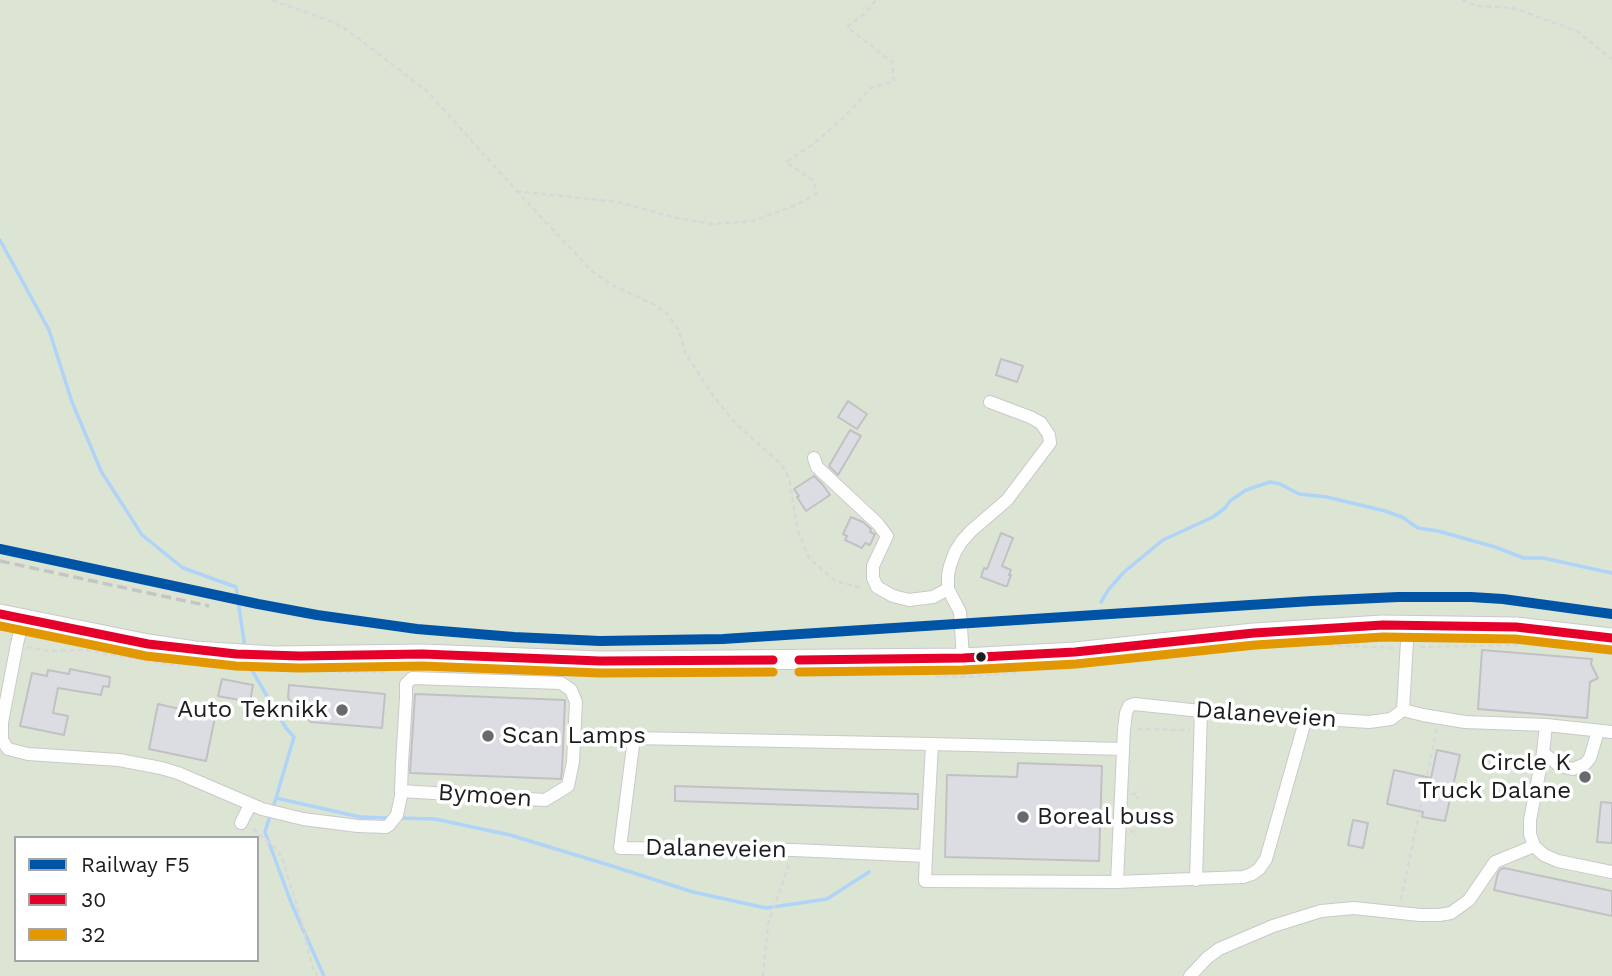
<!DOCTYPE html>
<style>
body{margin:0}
#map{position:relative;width:1612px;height:976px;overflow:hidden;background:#f7f7fb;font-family:"Work Sans",sans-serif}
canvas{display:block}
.legend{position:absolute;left:14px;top:836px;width:245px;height:126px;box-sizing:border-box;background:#fff;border:2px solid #a5a5a6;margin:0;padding:9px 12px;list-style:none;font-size:21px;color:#1d1d20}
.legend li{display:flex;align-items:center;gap:14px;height:35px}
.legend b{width:35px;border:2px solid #a5a5a6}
</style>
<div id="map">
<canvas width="1612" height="976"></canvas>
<ul class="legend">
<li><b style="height:9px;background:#0054a6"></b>Railway F5</li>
<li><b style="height:9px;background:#e4002b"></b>30</li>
<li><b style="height:9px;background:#e19803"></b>32</li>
</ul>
</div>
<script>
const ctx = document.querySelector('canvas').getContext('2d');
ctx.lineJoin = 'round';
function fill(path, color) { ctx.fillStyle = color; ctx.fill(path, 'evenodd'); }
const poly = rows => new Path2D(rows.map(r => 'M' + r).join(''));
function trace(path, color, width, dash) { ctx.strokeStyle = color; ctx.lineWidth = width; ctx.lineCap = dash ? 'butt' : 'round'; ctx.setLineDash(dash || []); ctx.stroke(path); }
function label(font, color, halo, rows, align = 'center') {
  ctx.font = font + ' "Work Sans",sans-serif'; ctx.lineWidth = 7; ctx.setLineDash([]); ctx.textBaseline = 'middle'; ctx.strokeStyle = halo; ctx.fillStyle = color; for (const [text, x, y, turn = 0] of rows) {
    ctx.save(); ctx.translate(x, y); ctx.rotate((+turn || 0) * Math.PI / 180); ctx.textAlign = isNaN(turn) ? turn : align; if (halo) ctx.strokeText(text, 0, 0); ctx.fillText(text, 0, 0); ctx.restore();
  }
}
fill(poly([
 [0,0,1612,0,1612,976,0,976],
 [16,838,257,838,257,960,16,960]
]), '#dce5d3');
trace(poly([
 [0,240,49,330,72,402,101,471,142,535,183,568,236,587,245,648],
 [1101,602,1109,589,1124,572,1163,540,1213,517,1225,508,1230,501,1246,490,1270,482,1280,484,1299,494,1327,497,1385,511,1402,517,1418,528,1438,531,1495,547,1524,558,1543,558,1612,573],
 [247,662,286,728,294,737,276,798],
 [273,808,276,798,360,817,392,818],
 [270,816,265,832,292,905,324,976],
 [399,818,435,819,510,835,612,866,693,892,766,908,827,899,869,872]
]), '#b0d3f8', 3.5);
const building = poly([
 [1001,359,1023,366,1017,382,996,375,1001,359],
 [848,401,867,414,857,429,838,417,848,401],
 [850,430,861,436,838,475,829,466,850,430],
 [814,476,823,485,830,495,806,511,797,497,799,496,794,489,814,476],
 [851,517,863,522,871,529,870,532,875,534,870,545,865,543,862,548,845,540,847,536,843,534,851,517],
 [1001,533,1013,538,1002,566,1011,570,1009,575,1011,575,1007,586,1005,586,981,577,984,568,987,569,1001,533],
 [1482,650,1592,659,1591,664,1598,678,1590,682,1587,718,1478,709,1482,650],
 [70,669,110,677,109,687,103,686,101,695,58,688,53,713,68,716,64,735,20,726,32,673,47,676,48,670,69,674,70,669],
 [222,679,253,685,250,702,218,696,222,679],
 [289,685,385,694,382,728,311,722,288,698,289,685],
 [415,694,565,700,562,770,561,779,410,773,415,694],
 [158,704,215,717,206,761,149,749,158,704],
 [1437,750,1460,755,1445,821,1422,817,1423,812,1387,804,1394,770,1431,778,1437,750],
 [1018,763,1102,766,1099,861,945,857,947,775,1017,777,1018,763],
 [675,786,918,794,918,809,675,801,675,786],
 [1601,802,1612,803,1612,843,1597,842,1601,802],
 [1353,820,1368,823,1363,848,1348,845,1353,820],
 [1504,868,1612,891,1612,916,1494,890,1498,873,1501,869,1504,868]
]);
fill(building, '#dcdde3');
trace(building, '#c1c1c4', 2);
const minor = poly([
 [814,458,817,467,878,524,887,536,873,566,873,578,877,587,893,596,909,600,933,597,948,589],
 [23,619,17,644,2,722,2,740,8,749,28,754,119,760,161,768,178,773,262,809,303,819,358,826,386,827,389,825,397,815,401,796,401,791,402,763,406,698,406,684,412,678,561,683,571,690,576,702,573,762,568,786,545,800,401,791],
 [963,658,960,612,948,589,948,575,950,566,955,552,962,541,971,531,1007,500,1050,443,1049,435,1041,423,1030,417,990,402],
 [1403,710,1423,715,1465,722,1546,725,1612,732],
 [1546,725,1543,753,1530,820,1530,834,1534,846,1544,855,1558,861,1612,872],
 [932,744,634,738,620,848,794,850,926,856,925,881,1117,882,1243,877,1252,874,1259,869,1266,859,1306,718],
 [1543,753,1560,766,1573,769,1585,764,1590,758,1598,731],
 [241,823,250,805],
 [926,856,932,744,1123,749],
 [1196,880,1201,711],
 [1117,882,1124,729,1126,713,1129,706,1134,704,1201,711,1369,722,1391,719,1403,710,1408,624],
 [1190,976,1207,958,1219,949,1273,926,1321,911,1354,908,1420,915,1439,915,1451,913,1469,900,1495,862,1534,846]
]);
const highway = poly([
 [0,614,148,644,195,651,274,656,422,654,600,661,963,658,1075,652,1254,633,1383,625,1516,627,1612,638]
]);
trace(minor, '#c9c9cc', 14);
trace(highway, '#c9c9cc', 21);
trace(poly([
 [272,0,333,22,350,32,428,92,524,199,593,272,612,285,651,303,666,312,678,329,686,354,714,397,737,425,782,465,789,478,798,531,809,558,835,581,863,588],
 [1462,0,1477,6,1513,8,1577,31,1612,59],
 [516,191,618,202,677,218,712,224,753,221,796,205,816,194,814,181,786,162,812,145,844,117,871,88,894,81,892,62,847,27,865,13,876,0],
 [1329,645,1396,648],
 [27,647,49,651,84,650,180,666],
 [1420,647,1522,645],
 [337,672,386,672],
 [935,676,967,677,1019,672],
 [1137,729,1190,730],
 [1131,794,1137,794,1137,799],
 [253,829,277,849,283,861,302,923,312,966,317,976],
 [1130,831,1136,832,1136,836],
 [1401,900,1437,728],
 [763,976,768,924,790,861]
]), '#d8d8da', 2.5, [5, 3.5]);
trace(minor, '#fefefe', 12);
trace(highway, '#fefefe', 19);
trace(poly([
 [0,561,209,606]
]), '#c5c5c5', 3.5, [10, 5]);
trace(poly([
 [0,614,148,644,236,654,300,656,422,654,600,661,773,660],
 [799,660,963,658,1075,652,1254,633,1383,625,1516,627,1612,638]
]), '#e4002b', 9);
trace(poly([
 [0,626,146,656,236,666,300,668,422,666,600,673,773,672],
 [799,672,963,670,1076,664,1255,645,1383,637,1515,639,1611,650]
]), '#e19803', 9);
trace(poly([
 [0,549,258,604,317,615,417,629,514,637,600,641,723,639,1312,601,1398,597,1471,597,1503,599,1612,614]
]), '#0054a6', 10);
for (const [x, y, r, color] of [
 [981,657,6,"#1d1d20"],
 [342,710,7,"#69696d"],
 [488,736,7,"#69696d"],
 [1585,777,7,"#69696d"],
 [1023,817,7,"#69696d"]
]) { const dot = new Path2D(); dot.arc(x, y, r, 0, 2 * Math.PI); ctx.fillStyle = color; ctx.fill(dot); trace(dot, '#fff', 2.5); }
label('24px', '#1d1d20', '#fff', [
 ["Auto Teknikk",328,710],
 ["Scan Lamps",502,736,"left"],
 ["Circle K",1571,763],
 ["Truck Dalane",1571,791],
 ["Boreal buss",1037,817,"left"]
], 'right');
label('24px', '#1d1d20', '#fff', [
 ["Dalaneveien",1266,715,4],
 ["Bymoen",485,796,4],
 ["Dalaneveien",716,849,1]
]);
</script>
